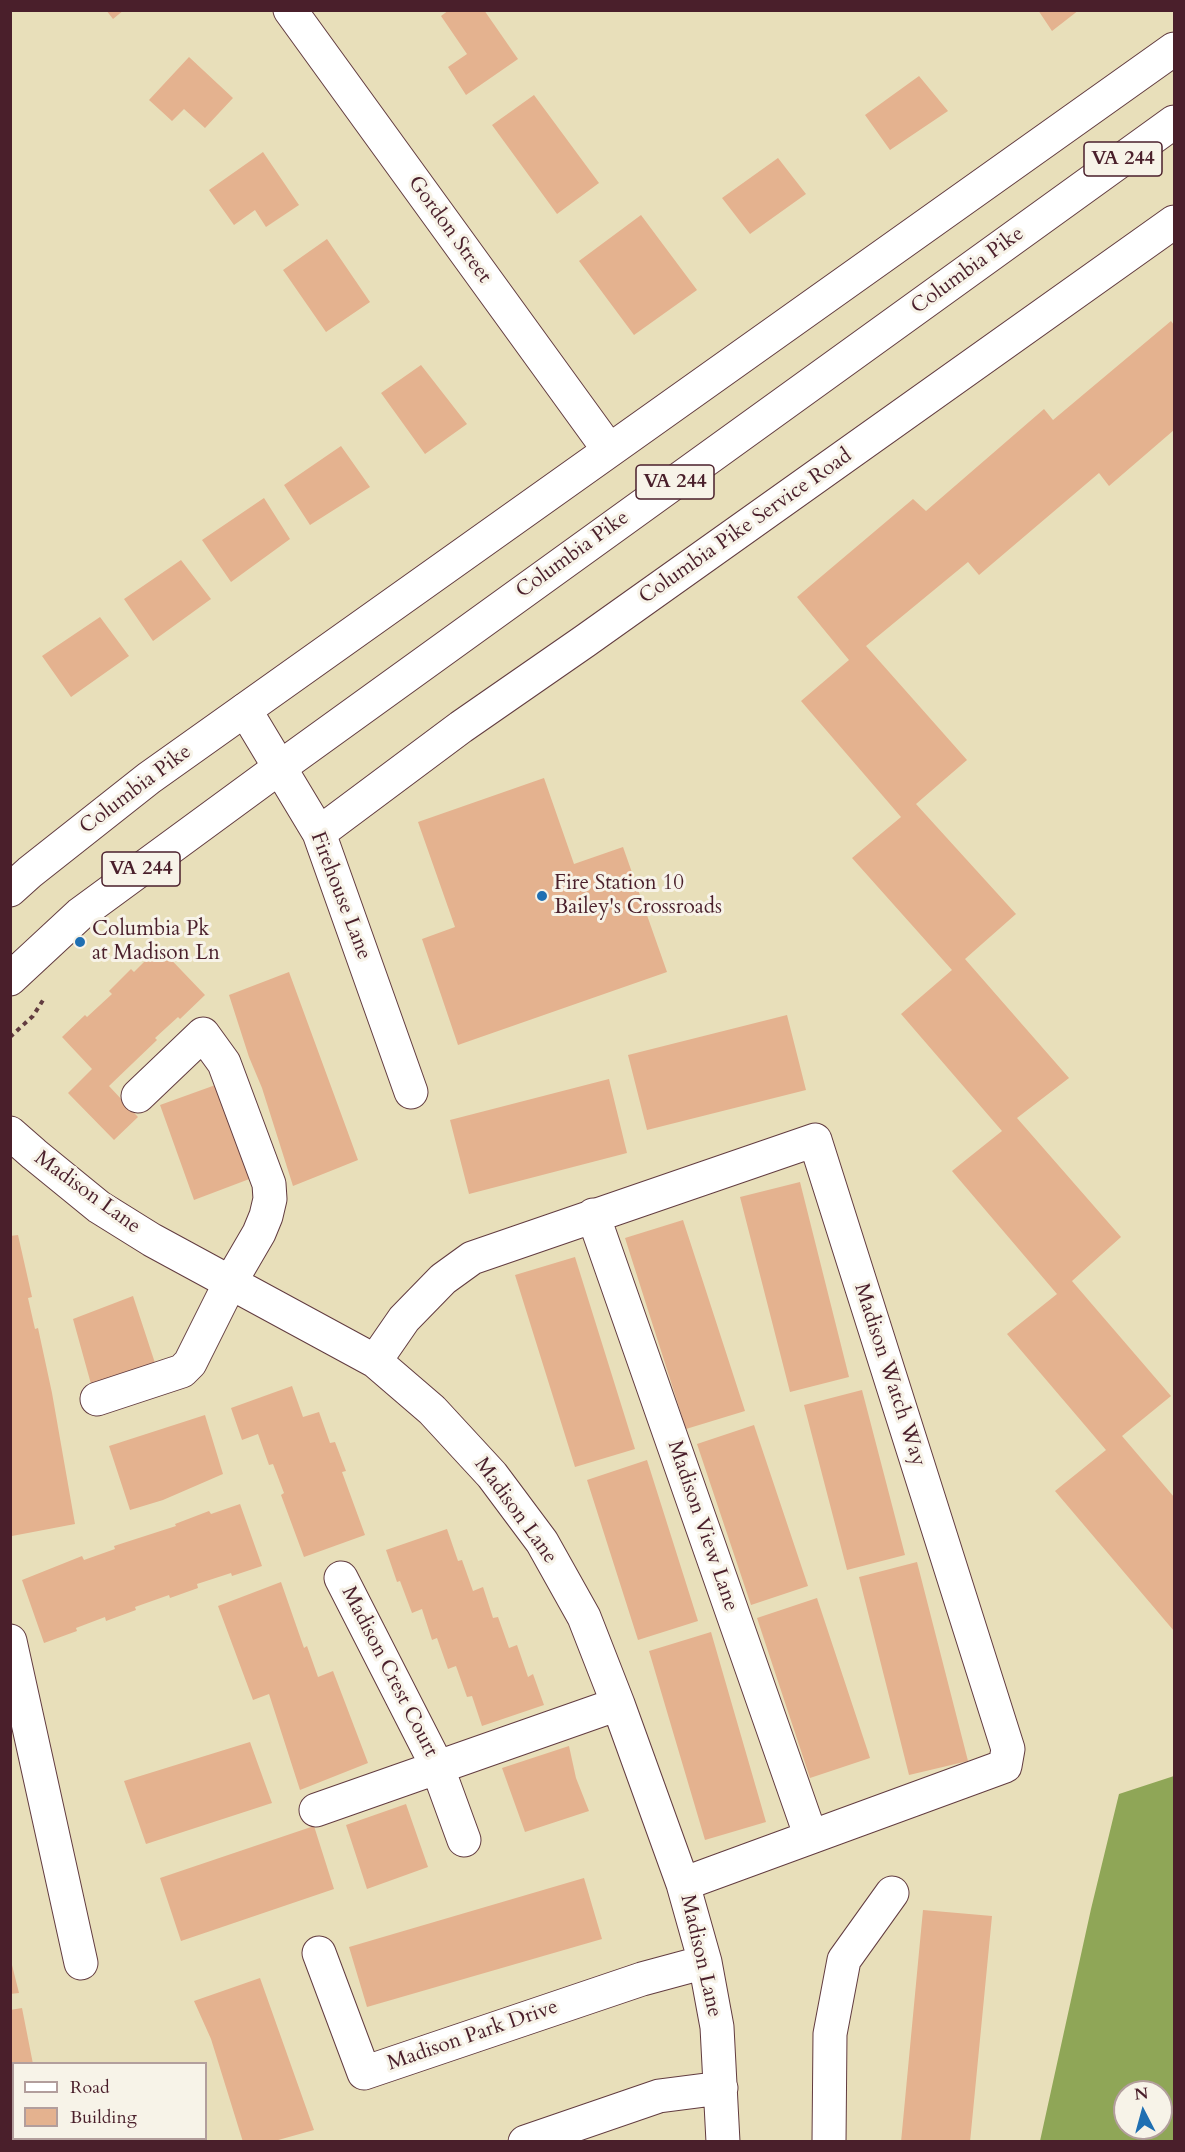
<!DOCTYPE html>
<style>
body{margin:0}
#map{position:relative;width:1185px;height:2152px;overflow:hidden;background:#e8dfba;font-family:Cardo,serif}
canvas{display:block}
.frame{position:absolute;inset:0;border:12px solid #4a1f2b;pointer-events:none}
.legend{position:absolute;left:12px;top:2062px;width:195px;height:78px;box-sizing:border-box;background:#f7f3e8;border:2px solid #b29e9c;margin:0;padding:8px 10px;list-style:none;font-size:18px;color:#4a1f2b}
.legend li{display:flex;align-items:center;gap:12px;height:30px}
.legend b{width:30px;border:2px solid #b29e9c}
.north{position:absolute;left:1113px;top:2080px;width:60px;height:60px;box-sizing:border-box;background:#f7f3e8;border:2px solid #b29e9c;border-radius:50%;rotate:354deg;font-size:16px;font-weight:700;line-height:24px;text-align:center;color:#4a1f2b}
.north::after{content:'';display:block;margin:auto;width:21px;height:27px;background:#1f6fb2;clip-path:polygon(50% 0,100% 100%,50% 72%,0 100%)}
</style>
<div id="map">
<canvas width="1185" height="2152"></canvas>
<div class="frame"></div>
<ul class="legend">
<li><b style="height:8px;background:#fff"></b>Road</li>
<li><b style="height:16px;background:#e4b28f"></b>Building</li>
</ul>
<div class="north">N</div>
</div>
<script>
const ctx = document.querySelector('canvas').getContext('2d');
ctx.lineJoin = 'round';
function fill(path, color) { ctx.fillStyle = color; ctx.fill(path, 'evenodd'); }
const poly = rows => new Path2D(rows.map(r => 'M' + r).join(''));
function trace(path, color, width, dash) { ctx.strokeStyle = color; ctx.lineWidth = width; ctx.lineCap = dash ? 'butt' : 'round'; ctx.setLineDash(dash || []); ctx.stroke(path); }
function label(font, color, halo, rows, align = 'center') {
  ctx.font = font + ' Cardo,serif'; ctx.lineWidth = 6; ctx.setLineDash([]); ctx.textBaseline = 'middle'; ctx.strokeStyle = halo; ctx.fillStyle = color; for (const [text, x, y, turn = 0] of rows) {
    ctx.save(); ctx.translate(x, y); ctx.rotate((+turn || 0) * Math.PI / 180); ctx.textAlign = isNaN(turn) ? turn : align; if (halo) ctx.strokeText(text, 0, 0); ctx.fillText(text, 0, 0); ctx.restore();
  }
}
fill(poly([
 [1174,1776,1174,2141,1040,2141,1091,1909,1119,1794],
 [1125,2092,1161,2092,1161,2128,1125,2128]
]), '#8fa657');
fill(poly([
 [106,10,124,10,113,19],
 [449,10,484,10,518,59,466,95,448,67,467,54,441,16],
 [1038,10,1079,10,1052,31],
 [189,57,233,98,205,128,184,109,172,121,149,100],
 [919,76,948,111,890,150,865,115],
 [534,95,599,183,557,214,492,125],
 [263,152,299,205,266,227,255,210,234,225,209,190],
 [778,158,806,194,750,234,722,198],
 [641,215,697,290,634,335,579,261],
 [327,239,370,302,326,332,283,270],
 [1171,321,1174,325,1174,430,1109,486,1099,473,979,575,968,562,866,646,967,760,916,804,1016,914,965,959,1069,1078,1017,1118,1121,1237,1072,1281,1171,1396,1122,1436,1174,1497,1174,1631,1055,1491,1106,1450,1007,1334,1057,1294,952,1171,1002,1131,901,1014,952,970,852,858,901,817,801,701,849,660,797,597,913,499,926,511,1044,409,1053,420],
 [421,365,467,424,425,454,381,393],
 [341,446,370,487,310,525,284,485],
 [264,498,290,539,231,582,202,540],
 [181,560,211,599,153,641,124,599],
 [100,617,129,656,71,697,42,656],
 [544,778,574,864,623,847,667,972,458,1045,422,939,455,927,418,822],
 [159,947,205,995,180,1019,178,1017,155,1038,157,1040,109,1086,138,1117,114,1140,68,1093,92,1069,62,1037,85,1015,87,1017,112,994,109,991,131,969,134,972],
 [289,972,358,1160,293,1186,262,1088,249,1057,229,995],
 [787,1015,806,1090,647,1130,628,1055],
 [609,1079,627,1153,469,1194,450,1120],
 [221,1083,252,1178,194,1200,160,1105],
 [800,1182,849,1377,790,1392,740,1197],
 [683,1220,745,1411,686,1429,625,1238],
 [18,1235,32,1297,28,1298,35,1329,38,1328,52,1393,75,1524,12,1536,10,1527,10,1236],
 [575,1257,635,1449,575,1467,515,1275],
 [133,1296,155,1363,91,1384,73,1319],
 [292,1386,303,1417,319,1412,330,1443,335,1442,346,1471,342,1472,365,1535,304,1557,281,1495,284,1493,273,1464,269,1465,258,1434,242,1440,231,1408],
 [862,1390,905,1555,847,1570,804,1405],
 [205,1415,223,1474,163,1500,130,1510,109,1446],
 [754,1425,808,1586,751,1605,697,1444],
 [647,1460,698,1621,638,1640,587,1480],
 [240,1504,262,1566,232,1576,231,1573,197,1584,198,1588,170,1598,169,1595,135,1607,136,1610,106,1621,105,1617,76,1628,77,1631,44,1643,22,1580,82,1556,84,1560,115,1549,114,1546,176,1526,175,1524,209,1511,211,1514],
 [447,1529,458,1561,462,1560,473,1591,483,1587,493,1618,498,1617,509,1648,517,1645,528,1677,533,1674,544,1705,482,1726,472,1696,467,1697,456,1666,448,1669,437,1638,432,1640,422,1609,412,1613,400,1581,397,1582,386,1550],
 [917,1562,968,1761,909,1775,859,1577],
 [281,1582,304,1648,307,1646,318,1677,333,1671,368,1763,300,1790,269,1694,253,1700,218,1606],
 [817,1598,870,1758,810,1778,757,1618],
 [711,1632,766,1822,705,1840,649,1651],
 [250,1742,272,1803,146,1844,124,1781],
 [569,1746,576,1778,589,1811,525,1832,502,1768],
 [406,1804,428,1867,367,1889,346,1825],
 [314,1826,334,1889,181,1941,160,1878],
 [584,1878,602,1939,367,2007,349,1947],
 [923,1910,992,1916,970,2142,901,2142],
 [10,1957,19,1993,10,1994],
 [260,1978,314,2130,271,2142,243,2142,211,2039,194,2001],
 [22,2008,33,2064,14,2064,14,2139,47,2139,48,2142,10,2142,10,2010]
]), '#e4b28f');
const minor = poly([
 [290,10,609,450],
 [245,710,319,833,411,1092],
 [319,833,461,727,585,641,1174,222],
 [10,1133,34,1154,99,1207,152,1240,375,1361,432,1410,492,1475,542,1542,584,1617,618,1704,683,1884,705,1962,717,2027,723,2142],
 [593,1215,811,1837],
 [375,1361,404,1319,443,1279,472,1258,815,1140,1008,1749,1005,1766,683,1884],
 [97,1399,182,1371,190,1363,231,1281,259,1233,266,1216,270,1199,269,1184,224,1063,203,1034,138,1096],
 [341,1578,437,1766,464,1840],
 [10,1641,81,1963],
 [316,1810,618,1704],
 [319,1953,364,2073,642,1979,705,1962],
 [525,2142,659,2096,721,2088],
 [829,2142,830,2034,844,1960,892,1893]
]);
const major = poly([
 [10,890,30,872,149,778,1174,49],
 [10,979,80,914,279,768,1174,122]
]);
trace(minor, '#623c40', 35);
trace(major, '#623c40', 35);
trace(poly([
 [10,1037,33,1016,45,997]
]), '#623c40', 4, [4.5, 4.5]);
trace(minor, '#fff', 33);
trace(major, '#fff', 33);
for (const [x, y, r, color] of [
 [542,896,6,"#1f6fb2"],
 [80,942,6,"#1f6fb2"]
]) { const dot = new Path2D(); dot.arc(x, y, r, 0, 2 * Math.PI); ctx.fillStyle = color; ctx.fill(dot); trace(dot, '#f7f3e8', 2); }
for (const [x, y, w] of [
 [1123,159,78],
 [675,482,78],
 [141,869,78]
]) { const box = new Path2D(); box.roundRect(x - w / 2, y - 17, w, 34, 4.5); ctx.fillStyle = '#f7f3e8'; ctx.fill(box); trace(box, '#4a1f2b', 1.5); }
label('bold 20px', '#4a1f2b', null, [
 ["VA 244",1123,159],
 ["VA 244",675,482],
 ["VA 244",141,869]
]);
label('21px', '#4a1f2b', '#f7f3e8', [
 ["Gordon Street",449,230,54],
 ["Columbia Pike",968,271,-36],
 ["Columbia Pike Service Road",746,527,-35],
 ["Columbia Pike",573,555,-36],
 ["Columbia Pike",136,790,-37],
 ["Firehouse Lane",340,896,69],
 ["Madison Lane",87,1193,36],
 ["Madison Watch Way",889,1375,72],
 ["Madison Lane",515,1511,54],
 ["Madison View Lane",702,1526,71],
 ["Madison Crest Court",389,1672,63],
 ["Madison Lane",700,1956,77],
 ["Madison Park Drive",473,2036,-19]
]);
label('21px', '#4a1f2b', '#f7f3e8', [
 ["Fire Station 10",554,884],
 ["Bailey's Crossroads",554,908],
 ["Columbia Pk",92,930],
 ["at Madison Ln",92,954]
], 'left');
</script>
